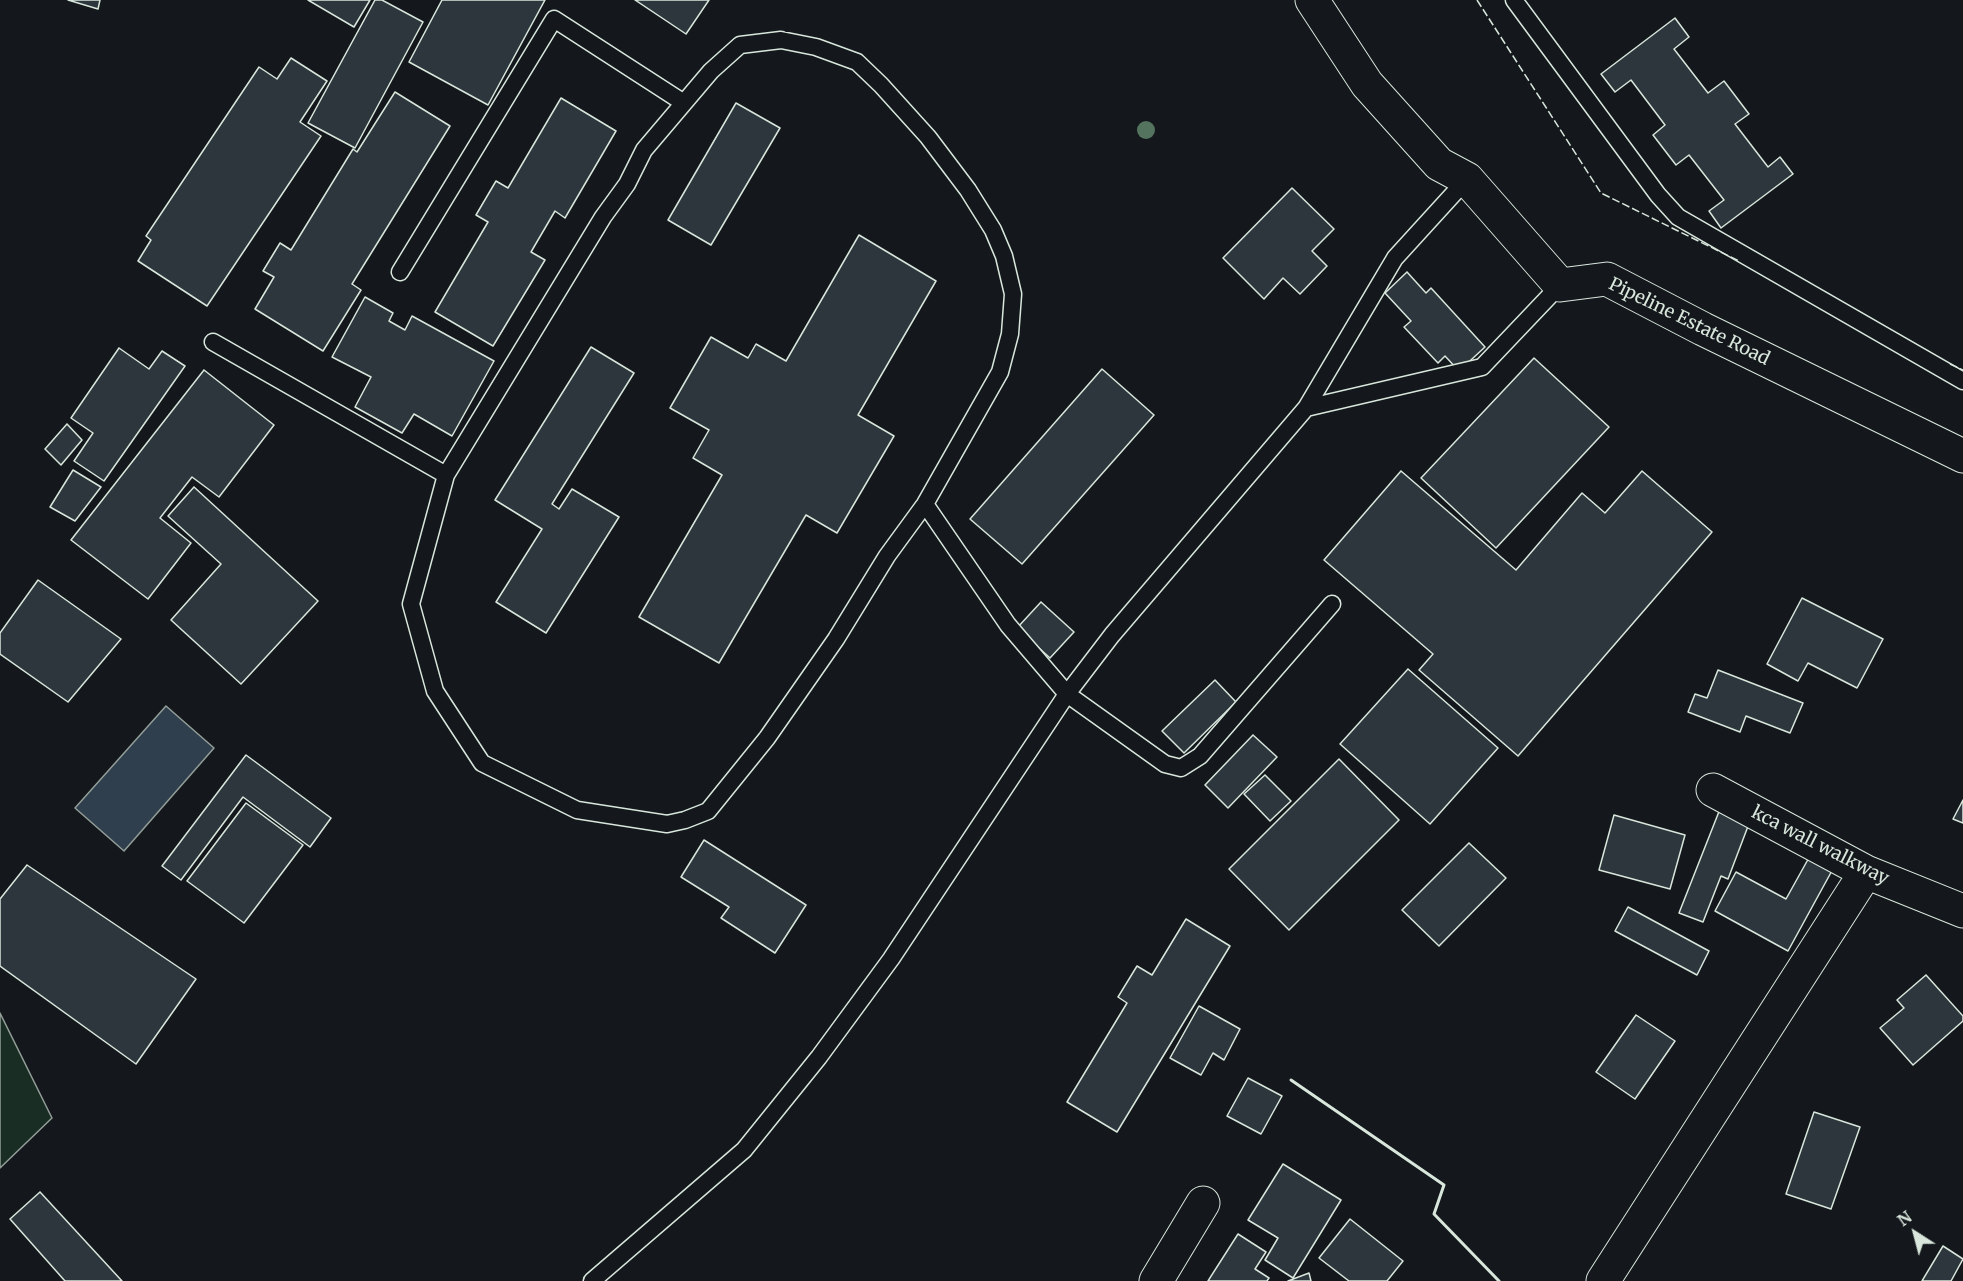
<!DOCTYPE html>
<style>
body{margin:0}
#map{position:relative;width:1963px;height:1281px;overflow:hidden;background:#14181c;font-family:Merriweather,serif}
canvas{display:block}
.north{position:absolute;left:1885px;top:1203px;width:60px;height:60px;-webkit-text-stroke:4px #14181c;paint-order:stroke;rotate:324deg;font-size:16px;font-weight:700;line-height:24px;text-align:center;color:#d8e6dc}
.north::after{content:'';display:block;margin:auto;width:21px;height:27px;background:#d8e6dc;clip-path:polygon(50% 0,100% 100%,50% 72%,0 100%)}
</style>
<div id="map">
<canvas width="1963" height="1281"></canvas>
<div class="north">N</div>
</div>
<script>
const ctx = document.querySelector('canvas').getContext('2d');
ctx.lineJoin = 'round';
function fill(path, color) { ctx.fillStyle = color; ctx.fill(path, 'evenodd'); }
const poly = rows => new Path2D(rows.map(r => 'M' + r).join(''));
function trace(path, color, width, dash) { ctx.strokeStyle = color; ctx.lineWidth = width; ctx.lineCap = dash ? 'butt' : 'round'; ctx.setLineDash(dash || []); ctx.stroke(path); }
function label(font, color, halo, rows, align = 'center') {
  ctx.font = font + ' Merriweather,serif'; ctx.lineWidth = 4.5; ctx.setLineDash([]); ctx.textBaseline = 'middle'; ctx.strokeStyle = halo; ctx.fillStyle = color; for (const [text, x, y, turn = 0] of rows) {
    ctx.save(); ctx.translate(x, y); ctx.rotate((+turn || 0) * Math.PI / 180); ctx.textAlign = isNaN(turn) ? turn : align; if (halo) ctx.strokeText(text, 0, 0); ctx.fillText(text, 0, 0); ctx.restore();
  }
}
const green = poly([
 [0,1013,52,1118,0,1168,0,1013]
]);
fill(green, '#1a2d24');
trace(green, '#939e99', 1.5);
const water = poly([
 [166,706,214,748,124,851,75,808,166,706]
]);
fill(water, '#2f3f4d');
trace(water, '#939e99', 1.5);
const building = poly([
 [68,0,100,0,98,9,68,0],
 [308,0,370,0,354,27,308,0],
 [375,0,382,0,423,22,355,148,308,123,375,0],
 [442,0,545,0,488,105,409,62,442,0],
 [635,0,709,0,686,34,635,0],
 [1675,18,1689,37,1674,49,1708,93,1724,81,1749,114,1735,124,1768,167,1780,157,1793,174,1721,228,1709,211,1724,200,1689,155,1676,165,1653,135,1665,125,1631,80,1615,92,1601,74,1675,18],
 [291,58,327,81,300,122,321,136,207,306,138,261,151,240,146,236,259,67,277,79,291,58],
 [395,92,450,126,352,284,361,290,323,351,255,309,274,277,263,271,280,243,291,250,353,149,357,152,395,92],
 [561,98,616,131,565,218,555,211,531,252,545,260,493,346,435,312,488,222,476,215,496,181,508,188,561,98],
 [736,103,780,128,711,245,668,220,736,103],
 [1292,188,1334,229,1312,251,1327,266,1300,294,1283,278,1264,299,1223,258,1292,188],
 [859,235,936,281,858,415,894,436,837,533,806,515,719,663,639,617,722,475,693,458,709,430,670,408,711,337,748,358,756,344,786,361,859,235],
 [1407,272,1426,293,1431,288,1485,347,1459,371,1445,356,1438,363,1404,327,1411,321,1385,293,1407,272],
 [365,297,393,313,389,321,405,330,412,316,494,361,452,436,414,414,402,433,355,407,371,377,332,357,365,297],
 [591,347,634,373,552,504,559,509,572,489,619,517,546,633,496,602,542,529,495,500,591,347],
 [119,348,149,369,162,351,185,366,104,481,74,461,93,433,71,418,119,348],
 [1534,358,1609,427,1496,548,1421,478,1534,358],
 [1102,369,1154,415,1022,564,970,519,1102,369],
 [204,370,274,425,219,497,192,477,160,518,191,543,148,599,71,540,204,370],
 [67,424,82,440,61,465,45,449,67,424],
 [73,470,101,487,75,521,50,507,73,470],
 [1401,471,1516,570,1582,493,1605,513,1642,471,1712,532,1518,756,1419,670,1433,654,1324,560,1401,471],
 [194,487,318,601,241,684,171,620,221,564,168,516,194,487],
 [38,580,121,639,68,702,0,654,0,633,38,580],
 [1802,598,1883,639,1857,688,1808,663,1798,681,1767,664,1802,598],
 [1041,602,1074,632,1050,658,1017,628,1041,602],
 [1408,669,1498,748,1430,824,1340,744,1408,669],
 [1718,670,1803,703,1790,733,1746,716,1740,732,1688,712,1695,694,1707,698,1718,670],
 [1215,680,1236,702,1184,753,1162,731,1215,680],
 [1253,735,1277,757,1228,808,1205,785,1253,735],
 [246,755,331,818,310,847,243,797,181,880,162,866,246,755],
 [1339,759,1399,820,1289,930,1229,869,1339,759],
 [1265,775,1291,801,1270,821,1244,794,1265,775],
 [1963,800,1963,823,1953,819,1963,800],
 [246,803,303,845,244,923,187,881,246,803],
 [1720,809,1750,821,1728,879,1721,876,1703,922,1679,913,1720,809],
 [1614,815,1685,835,1670,889,1599,870,1614,815],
 [704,840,806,905,775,953,721,918,729,907,681,877,704,840],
 [1469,843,1506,878,1439,946,1402,910,1469,843],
 [1811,854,1834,867,1788,951,1715,911,1736,872,1786,899,1811,854],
 [27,865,196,979,136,1064,0,966,0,899,27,865],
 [1628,907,1709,951,1697,975,1615,931,1628,907],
 [1186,919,1230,946,1117,1132,1067,1102,1127,1003,1118,997,1137,966,1152,975,1186,919],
 [1926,975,1963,1016,1963,1021,1913,1065,1880,1028,1904,1008,1897,1000,1926,975],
 [1199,1006,1240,1029,1224,1060,1213,1053,1201,1075,1170,1058,1199,1006],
 [1636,1015,1675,1041,1635,1099,1596,1072,1636,1015],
 [1248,1078,1282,1096,1261,1134,1227,1116,1248,1078],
 [1814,1112,1860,1127,1831,1209,1786,1194,1814,1112],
 [1283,1164,1341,1200,1293,1278,1265,1260,1278,1238,1248,1220,1283,1164],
 [40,1192,122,1281,65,1281,10,1219,40,1192],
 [1350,1219,1403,1261,1387,1281,1349,1281,1319,1258,1350,1219],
 [1238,1234,1266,1252,1255,1269,1269,1278,1267,1281,1208,1281,1238,1234],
 [1943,1246,1963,1259,1951,1281,1922,1281,1943,1246],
 [1309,1273,1311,1281,1288,1281,1309,1273]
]);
fill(building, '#2c363c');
trace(building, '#d8e6dc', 1.5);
const lane = poly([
 [1514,0,1658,195,1678,217,1963,381],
 [781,40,816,47,857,62,881,85,928,137,968,190,993,230,1004,256,1013,294,1010,334,1000,372,925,504,887,556,836,639,767,738,708,811,685,820,667,824,577,810,482,763,435,691,411,604,446,475,603,217,627,184,644,150,711,71,740,45,781,40],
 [400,272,554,19,684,103],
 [213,342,446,475],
 [1306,408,1482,367,1560,285],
 [925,504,1008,625,1067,694,1165,764,1181,768,1200,756,1332,604],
 [592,1281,744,1150,819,1057,891,959,1067,694,1112,635,1306,408,1395,258,1467,179]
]);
const street = poly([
 [1312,0,1367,84,1439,164,1467,179,1560,285,1607,279,1703,329,1963,456],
 [1713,790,1866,872,1963,911],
 [1156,1281,1203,1203],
 [1603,1281,1866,872]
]);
trace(lane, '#d8e6dc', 19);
trace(street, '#d8e6dc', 35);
trace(lane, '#14181c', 16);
trace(street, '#14181c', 33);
trace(poly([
 [1477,0,1601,193,1739,261],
 [1950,364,1963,370]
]), '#d8e6dc', 1.5, [8, 3]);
trace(poly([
 [1291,1080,1444,1185,1434,1214,1499,1281]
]), '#d8e6dc', 3);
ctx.fillStyle = '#55745f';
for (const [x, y] of [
 [1146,130]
]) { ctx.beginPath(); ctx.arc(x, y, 9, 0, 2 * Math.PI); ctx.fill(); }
label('18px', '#d8e6dc', '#14181c', [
 ["Pipeline Estate Road",1689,322,26],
 ["kca wall walkway",1820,846,27]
]);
</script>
